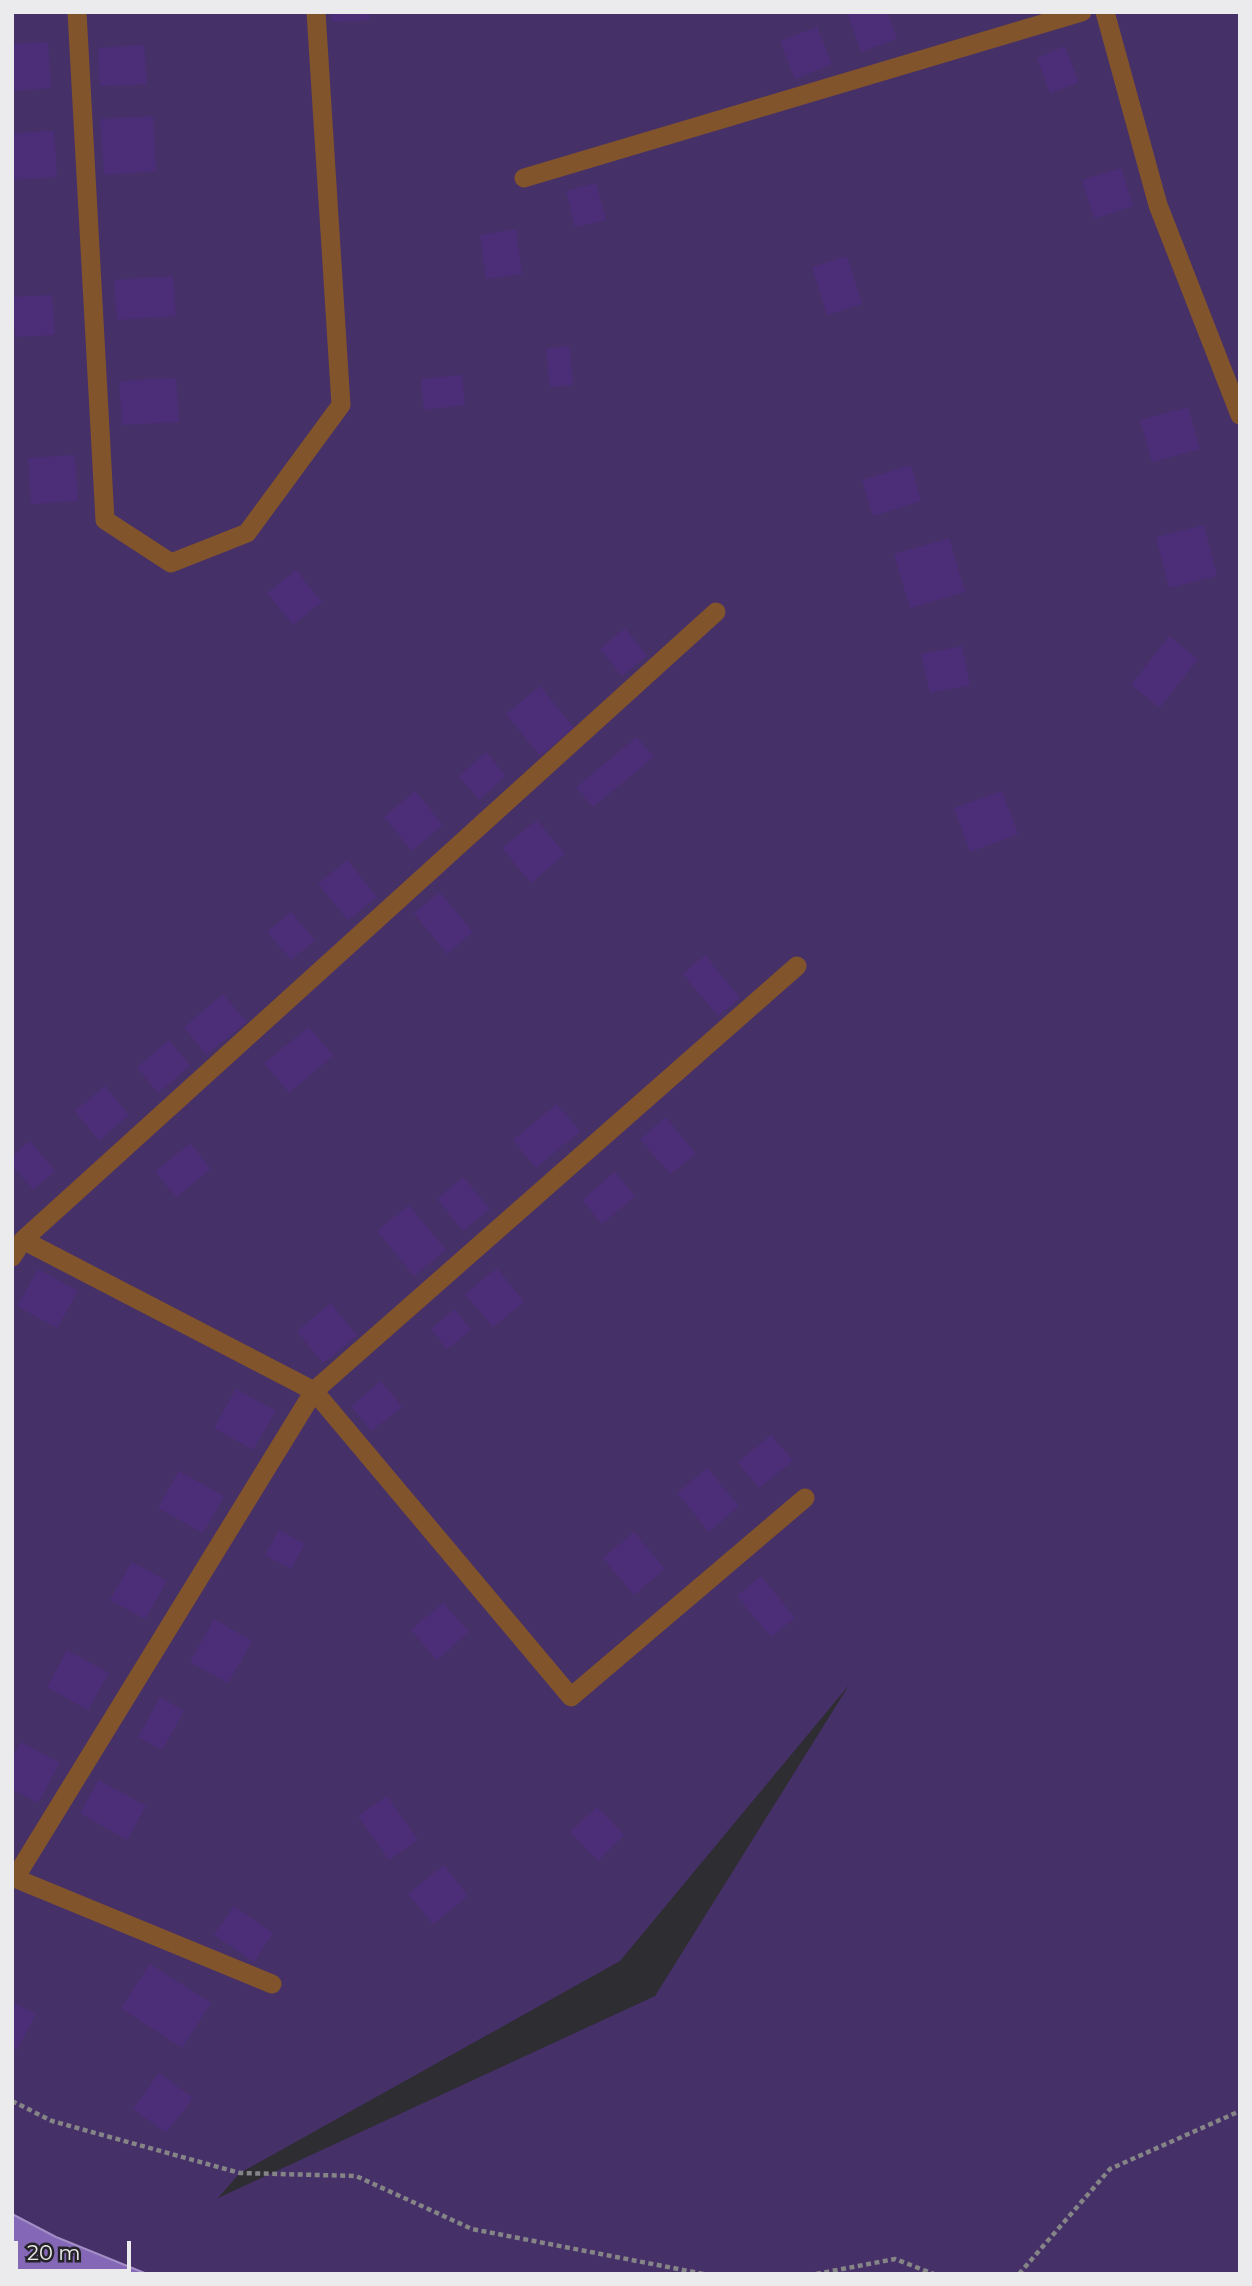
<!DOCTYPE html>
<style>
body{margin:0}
#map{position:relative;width:1252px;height:2286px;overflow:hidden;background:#2e2d31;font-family:Montserrat,sans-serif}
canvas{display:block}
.frame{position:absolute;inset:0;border:14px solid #ebeaec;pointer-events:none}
.scale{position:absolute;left:14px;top:2241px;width:117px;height:32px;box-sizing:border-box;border:4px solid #ebeaec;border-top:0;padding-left:9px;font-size:21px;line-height:24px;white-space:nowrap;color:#ebeaec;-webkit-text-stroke:5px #242327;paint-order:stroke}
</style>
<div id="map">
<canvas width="1252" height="2286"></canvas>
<div class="frame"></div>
<div class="scale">20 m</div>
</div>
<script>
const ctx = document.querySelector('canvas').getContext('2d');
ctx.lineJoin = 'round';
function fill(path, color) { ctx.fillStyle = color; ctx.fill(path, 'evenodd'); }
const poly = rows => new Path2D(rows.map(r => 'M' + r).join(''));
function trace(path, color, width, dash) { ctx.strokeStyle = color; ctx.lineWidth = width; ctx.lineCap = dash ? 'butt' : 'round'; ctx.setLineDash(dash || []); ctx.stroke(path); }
fill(poly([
 [12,12,1240,12,1240,2274,147,2274,56,2237,12,2214],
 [849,1685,655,1996,218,2198,240,2173,620,1961]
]), '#453067');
const water = poly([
 [12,2214,56,2237,147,2274,12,2274,12,2214]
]);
fill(water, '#8467b6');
trace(water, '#a38ec6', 2);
fill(poly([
 [331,12,369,12,370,20,332,22],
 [847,12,887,12,897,39,861,52],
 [817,27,832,64,795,79,780,41],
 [48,42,51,88,12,91,12,44],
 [144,45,147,84,100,86,98,48],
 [1065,46,1079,83,1050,93,1037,58],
 [153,116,156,171,104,175,100,119],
 [54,131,57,177,12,180,12,133],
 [1121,168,1133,206,1094,219,1082,180],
 [596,183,606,220,575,227,566,191],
 [516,229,522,274,486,279,480,235],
 [847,256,862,304,827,315,812,267],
 [173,276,176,316,117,320,114,280],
 [52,295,55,335,15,337,12,297],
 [569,346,573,385,550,387,546,349],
 [462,375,465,405,424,410,421,379],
 [176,378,179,422,122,425,119,381],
 [1188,407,1200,449,1152,462,1140,420],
 [75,455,78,501,31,504,28,458],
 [911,465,921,501,873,516,862,480],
 [1204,525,1217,576,1169,588,1156,537],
 [949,538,965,592,910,608,894,554],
 [296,570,322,602,293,625,267,593],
 [625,628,647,656,622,676,600,649],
 [1169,636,1198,659,1160,708,1131,685],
 [962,646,970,685,930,693,921,654],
 [540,686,574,728,540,756,506,714],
 [637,737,654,757,593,807,576,787],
 [486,752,506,776,479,800,459,776],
 [415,791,443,825,412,851,384,817],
 [1002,791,1018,834,970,852,954,808],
 [537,820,565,854,531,883,502,848],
 [347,860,377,897,348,920,318,884],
 [440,892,473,932,447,954,414,913],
 [291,912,315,940,291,960,267,932],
 [705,955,740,998,718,1016,683,974],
 [223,994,247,1022,206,1055,184,1027],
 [309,1027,333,1056,289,1093,264,1063],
 [169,1040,190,1066,158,1093,137,1067],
 [105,1086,129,1115,99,1141,75,1111],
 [557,1104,580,1131,536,1168,513,1140],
 [666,1117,696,1154,670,1174,640,1139],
 [30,1141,55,1171,33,1190,12,1165,12,1156],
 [190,1143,211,1169,176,1197,155,1172],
 [615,1172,635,1196,602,1224,582,1200],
 [463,1177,490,1209,463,1231,437,1199],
 [409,1205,446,1250,414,1276,377,1231],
 [497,1268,524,1302,493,1327,465,1294],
 [38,1269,78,1291,57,1328,17,1306],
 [331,1303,357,1336,323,1363,297,1331],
 [455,1309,471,1330,447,1349,431,1329],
 [381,1381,402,1407,371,1431,351,1406],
 [236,1389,276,1411,253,1450,214,1428],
 [771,1435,793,1461,759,1488,738,1462],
 [707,1468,739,1506,709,1532,677,1493],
 [179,1471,224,1496,203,1533,158,1508],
 [279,1530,305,1544,291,1569,265,1555],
 [634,1532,665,1569,634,1595,603,1558],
 [132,1562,167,1581,145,1619,110,1600],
 [761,1576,795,1618,771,1637,737,1596],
 [443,1603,469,1632,437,1660,411,1630],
 [214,1619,252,1641,228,1683,190,1662],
 [67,1650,109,1673,88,1710,47,1687],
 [160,1697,184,1711,162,1750,138,1737],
 [21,1742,60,1763,38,1803,12,1789,12,1758],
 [99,1780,146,1806,127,1840,80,1813],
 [387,1796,418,1840,389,1860,358,1816],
 [597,1807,624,1835,598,1861,570,1832],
 [444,1865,468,1896,433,1924,408,1894],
 [234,1906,273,1933,254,1962,214,1935],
 [150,1964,211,2003,182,2048,121,2008],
 [12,2002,36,2014,17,2050,12,2047],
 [159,2073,193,2098,166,2133,133,2109]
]), '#4c2e78');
trace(poly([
 [12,2101,52,2121,240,2173,356,2176,472,2229,704,2274],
 [816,2274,895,2259,934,2274],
 [1019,2274,1110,2169,1240,2111]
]), '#858487', 4.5, [5, 3.5]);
trace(poly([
 [77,12,105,520,171,563,247,533,341,405,316,12],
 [1105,12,1158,205,1240,415],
 [524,178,1082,12],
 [23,1240,314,1391,571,1697,805,1498],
 [12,1257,23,1240,716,612],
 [12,1877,272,1984],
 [15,1878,314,1391,797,966]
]), '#82542c', 19);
</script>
